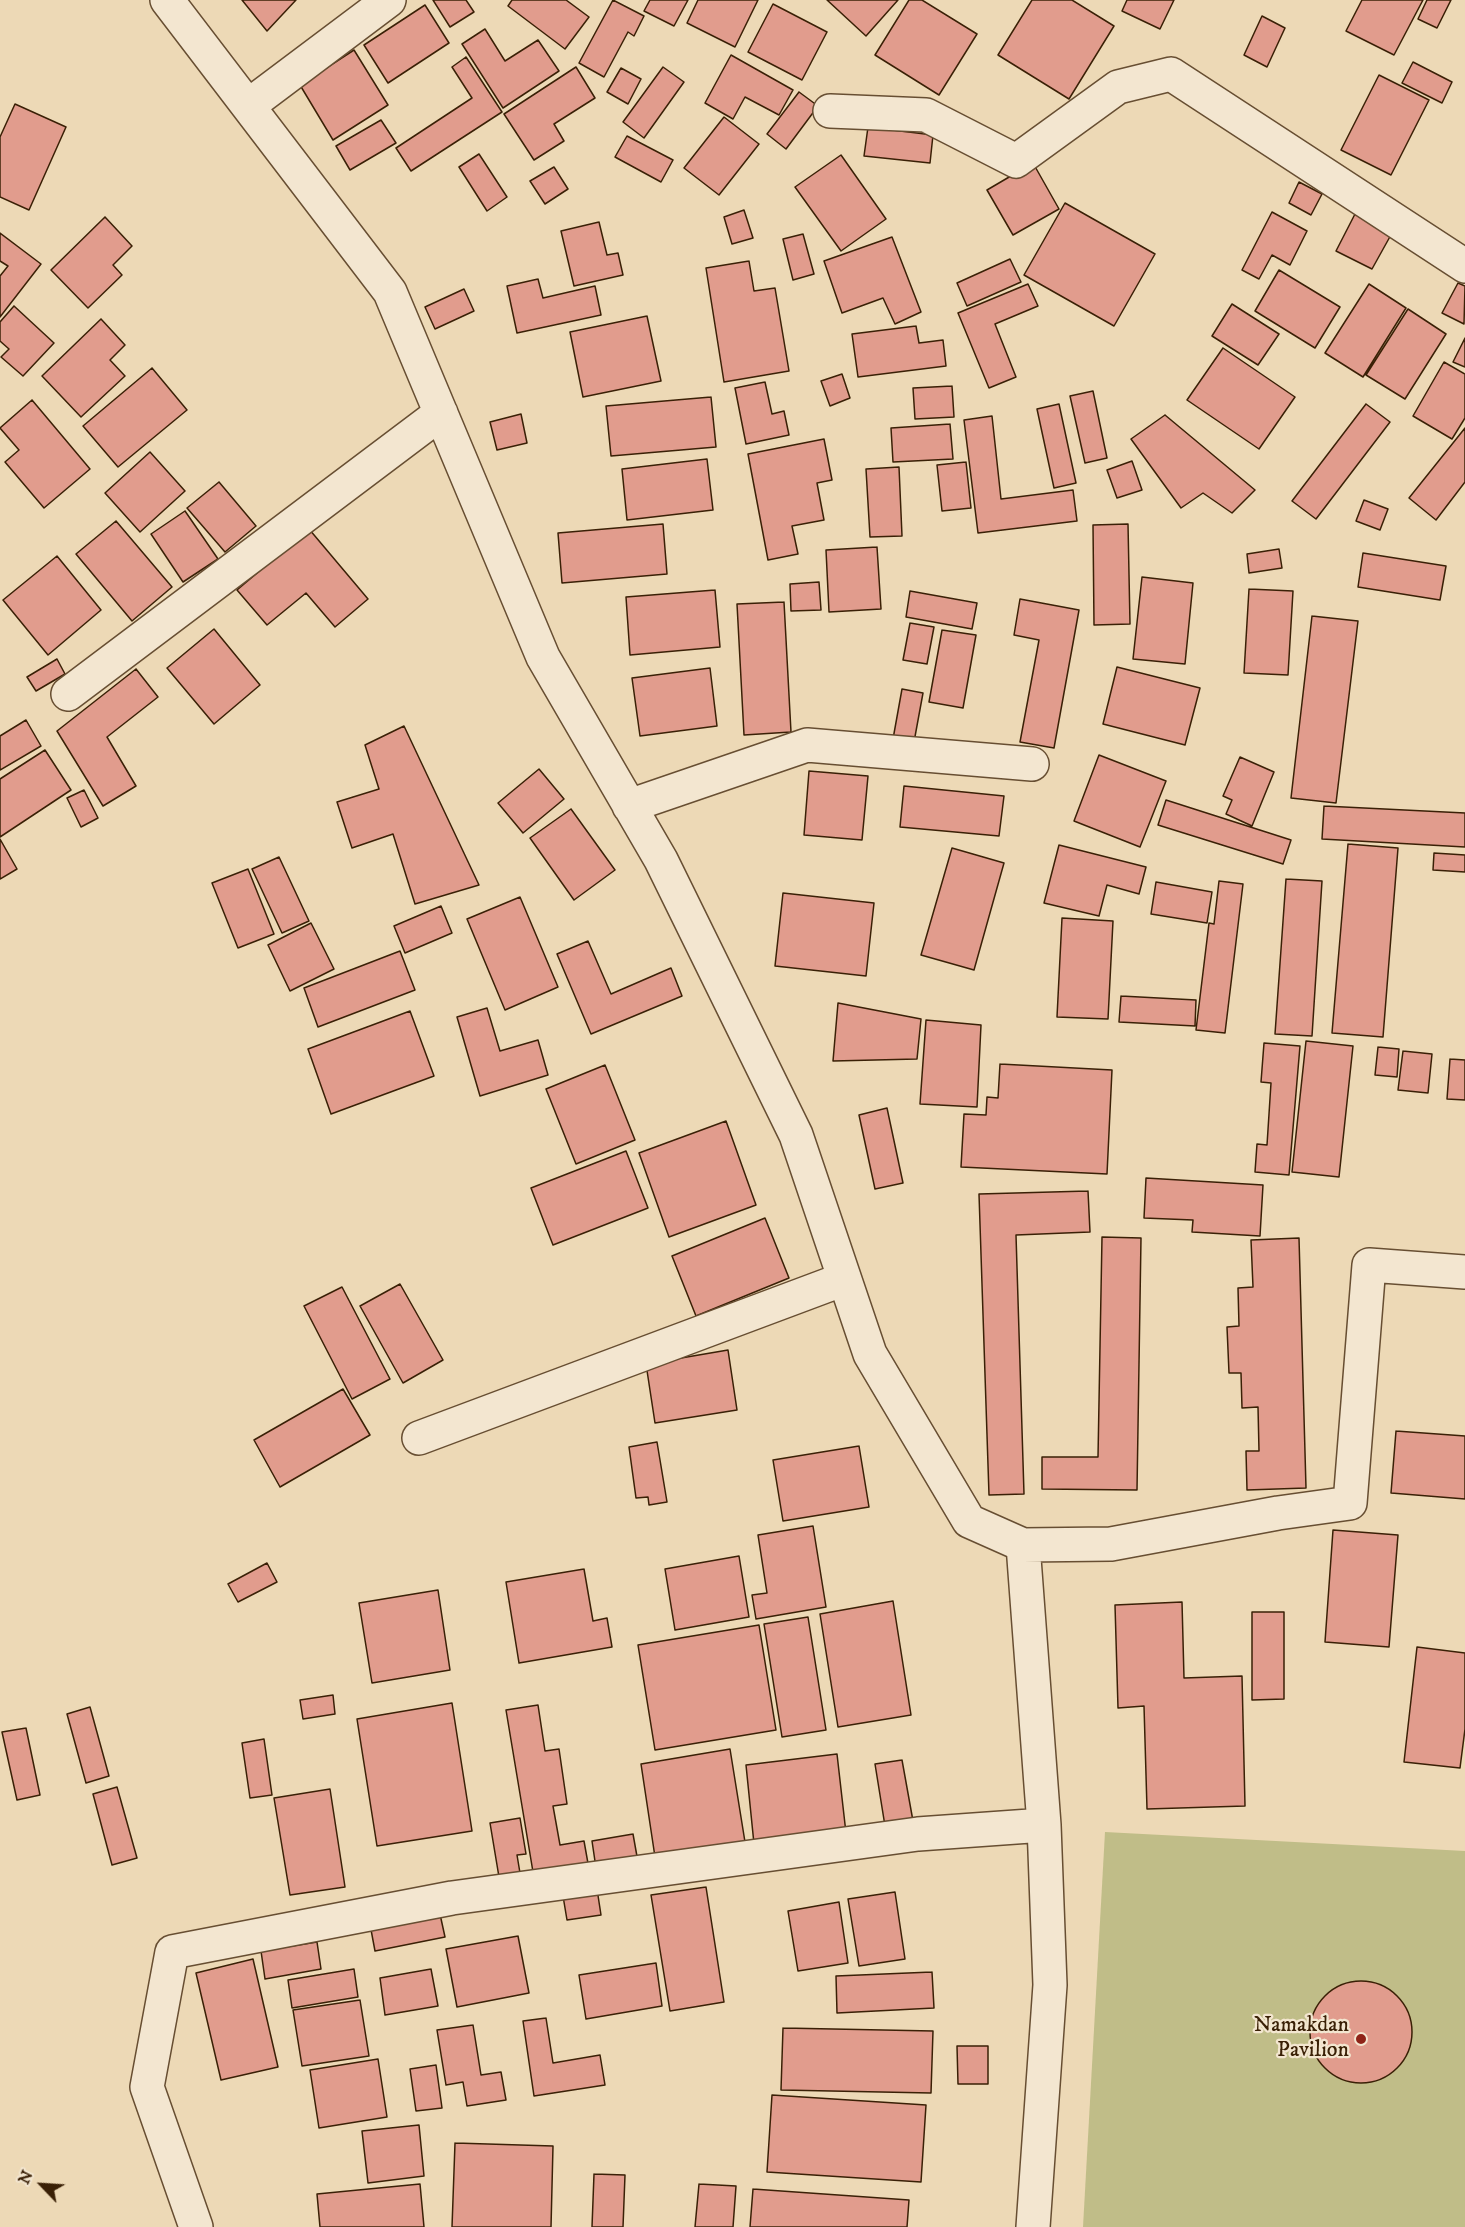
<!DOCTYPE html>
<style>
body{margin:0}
#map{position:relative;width:1465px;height:2227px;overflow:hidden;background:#edd9b6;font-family:"IM FELL DW Pica",serif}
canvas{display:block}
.north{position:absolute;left:12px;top:2155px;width:60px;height:60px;-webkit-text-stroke:4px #f3e6d0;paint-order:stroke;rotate:295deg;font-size:16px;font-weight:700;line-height:24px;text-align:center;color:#3a2006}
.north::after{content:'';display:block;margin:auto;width:21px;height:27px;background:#3a2006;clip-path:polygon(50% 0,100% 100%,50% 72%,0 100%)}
</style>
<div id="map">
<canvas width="1465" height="2227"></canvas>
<div class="north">N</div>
</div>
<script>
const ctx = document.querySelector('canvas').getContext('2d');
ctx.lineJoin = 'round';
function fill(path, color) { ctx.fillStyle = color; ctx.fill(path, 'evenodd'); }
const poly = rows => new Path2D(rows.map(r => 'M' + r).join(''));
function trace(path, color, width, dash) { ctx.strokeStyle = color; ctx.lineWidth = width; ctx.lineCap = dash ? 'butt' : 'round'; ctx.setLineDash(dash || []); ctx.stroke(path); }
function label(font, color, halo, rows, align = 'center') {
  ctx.font = font + ' "IM FELL DW Pica",serif'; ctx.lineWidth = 4.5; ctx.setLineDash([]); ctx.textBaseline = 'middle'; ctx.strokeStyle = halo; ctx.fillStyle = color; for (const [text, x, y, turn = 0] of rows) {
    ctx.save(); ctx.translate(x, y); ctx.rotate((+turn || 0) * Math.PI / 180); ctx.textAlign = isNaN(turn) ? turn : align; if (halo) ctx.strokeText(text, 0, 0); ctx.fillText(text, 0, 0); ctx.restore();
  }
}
fill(poly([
 [1105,1832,1465,1851,1465,2227,1083,2227]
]), '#c0bd88');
const building = poly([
 [242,0,296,0,267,31,242,0],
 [433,0,466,0,474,12,450,27,433,0],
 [512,0,566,0,589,17,565,49,508,6,512,0],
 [613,0,644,16,634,36,628,32,604,77,579,63,613,0],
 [650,0,688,0,674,26,644,11,650,0],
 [698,0,758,0,735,47,687,23,698,0],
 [827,0,898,0,866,36,827,0],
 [909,0,922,0,977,34,939,95,875,55,909,0],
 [1032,0,1072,0,1114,26,1069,99,998,55,1032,0],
 [1127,0,1174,0,1160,29,1122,11,1127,0],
 [1362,0,1423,0,1394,55,1346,31,1362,0],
 [1427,0,1451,0,1437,28,1418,19,1427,0],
 [773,4,827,32,802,80,748,52,773,4],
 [425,5,449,43,388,83,364,45,425,5],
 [1262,16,1285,28,1267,67,1244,55,1262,16],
 [485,29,505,61,538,40,559,71,503,108,462,44,485,29],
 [354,50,388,105,333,140,300,85,354,50],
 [731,55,793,90,779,115,745,97,733,119,705,103,731,55],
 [466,57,502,112,411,171,396,148,472,98,452,67,466,57],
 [1413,62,1452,82,1442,103,1402,83,1413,62],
 [576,67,595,98,554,124,564,141,534,160,504,114,576,67],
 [663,67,684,82,644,138,623,122,663,67],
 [621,68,641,79,628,104,607,92,621,68],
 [1379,75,1429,100,1391,175,1341,150,1379,75],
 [799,92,818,106,786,149,767,134,799,92],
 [15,104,66,127,29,210,0,197,0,137,15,104],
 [724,117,759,144,719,195,684,168,724,117],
 [381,120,396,143,350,170,336,146,381,120],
 [868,127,933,135,930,163,864,156,868,127],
 [627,136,673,160,661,182,615,157,627,136],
 [479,154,507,197,487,211,459,167,479,154],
 [841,155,886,219,841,251,795,187,841,155],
 [1033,163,1059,209,1013,235,987,190,1033,163],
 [554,167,568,189,545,204,530,181,554,167],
 [1299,182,1322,194,1311,215,1289,203,1299,182],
 [1065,203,1155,254,1114,326,1024,275,1065,203],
 [744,210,753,238,732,244,724,217,744,210],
 [1272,212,1307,231,1290,265,1272,255,1259,279,1242,270,1272,212],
 [1355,214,1392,233,1372,269,1336,251,1355,214],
 [105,217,132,246,113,265,122,275,88,308,51,270,105,217],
 [599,222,607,255,618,253,623,275,574,286,561,231,599,222],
 [0,233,41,264,0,317,0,276,8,266,0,261,0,233],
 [803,234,814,274,793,280,783,239,803,234],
 [892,237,921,312,895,324,883,298,842,313,824,261,892,237],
 [1010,259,1021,282,967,306,957,283,1010,259],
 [749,261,754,291,775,288,789,371,724,382,706,268,749,261],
 [1279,270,1340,307,1315,348,1255,311,1279,270],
 [538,279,543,298,595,286,601,315,517,333,507,286,538,279],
 [1458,283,1465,286,1464,324,1442,313,1458,283],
 [1028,284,1038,306,995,324,1016,377,989,388,958,313,1028,284],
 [1369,284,1406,308,1363,377,1325,353,1369,284],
 [464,289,474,311,435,329,425,307,464,289],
 [1232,304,1279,334,1258,365,1212,336,1232,304],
 [14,306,54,343,23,376,1,357,9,349,0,341,0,322,14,306],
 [1408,309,1446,334,1405,399,1366,375,1408,309],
 [647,316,661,381,583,397,570,332,647,316],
 [101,319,125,345,110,360,125,376,81,417,42,376,101,319],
 [916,326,919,343,943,340,946,366,858,377,852,334,916,326],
 [1465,338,1465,367,1453,362,1465,338],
 [1223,348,1295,397,1259,449,1187,400,1223,348],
 [1444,362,1465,374,1465,418,1452,439,1413,416,1444,362],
 [152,368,187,410,118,467,83,426,152,368],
 [842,374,850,398,830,406,821,381,842,374],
 [765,382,772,414,784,411,789,435,746,444,735,388,765,382],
 [952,386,954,417,915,419,913,388,952,386],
 [1093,391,1107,458,1085,463,1070,396,1093,391],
 [711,397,716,447,611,456,606,406,711,397],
 [32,400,90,469,44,508,5,462,19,450,0,428,32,400],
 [1059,404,1076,483,1054,488,1037,409,1059,404],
 [1366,404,1390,422,1316,519,1292,501,1366,404],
 [521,414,527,443,497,450,490,422,521,414],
 [1165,415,1255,490,1232,513,1203,493,1181,508,1131,439,1165,415],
 [992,416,1001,499,1073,490,1077,521,978,533,964,420,992,416],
 [950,424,953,459,893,462,891,428,950,424],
 [1465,428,1465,482,1436,520,1409,498,1465,428],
 [824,439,832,480,817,483,824,520,792,526,798,554,768,560,748,454,824,439],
 [150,452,185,491,140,532,105,493,150,452],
 [707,459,713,510,627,520,622,469,707,459],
 [1132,461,1142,490,1117,498,1107,470,1132,461],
 [966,462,971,508,942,511,937,465,966,462],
 [899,467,902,536,870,537,866,469,899,467],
 [219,482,256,526,225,552,187,508,219,482],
 [1364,500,1388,509,1380,530,1356,521,1364,500],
 [185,511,218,559,183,582,151,534,185,511],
 [116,521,172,587,132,621,76,554,116,521],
 [663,524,667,574,562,583,558,533,663,524],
 [1128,524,1130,624,1094,625,1093,525,1128,524],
 [309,529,368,599,335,627,306,593,267,625,237,590,309,529],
 [877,547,881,609,829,612,826,550,877,547],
 [1279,549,1282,568,1249,573,1247,554,1279,549],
 [1363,553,1446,566,1440,600,1358,587,1363,553],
 [57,556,101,610,48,655,3,600,57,556],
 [1142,577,1193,583,1185,664,1133,659,1142,577],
 [819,582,821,610,791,611,790,584,819,582],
 [1249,589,1293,591,1288,675,1244,673,1249,589],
 [715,590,720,647,630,655,626,597,715,590],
 [910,591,977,603,972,629,906,617,910,591],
 [1020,599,1079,610,1054,748,1020,742,1039,640,1014,635,1020,599],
 [784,602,791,732,744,735,737,604,784,602],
 [1312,616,1358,621,1336,803,1291,798,1312,616],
 [910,623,934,627,927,664,903,660,910,623],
 [214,629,260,685,214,724,167,668,214,629],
 [942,630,976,635,963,708,929,702,942,630],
 [57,659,65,674,36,691,27,677,57,659],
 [1117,667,1200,688,1185,745,1103,724,1117,667],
 [710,668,717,726,640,736,632,678,710,668],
 [136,669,158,697,107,737,136,786,103,806,57,731,136,669],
 [902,689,923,693,914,742,893,739,902,689],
 [26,720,41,746,0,770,0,736,26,720],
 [404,726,479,885,415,904,393,834,352,848,337,802,379,789,365,745,404,726],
 [45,750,71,790,0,837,0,779,45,750],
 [1099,755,1166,781,1140,847,1074,821,1099,755],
 [1240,757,1274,772,1252,826,1226,814,1232,800,1223,796,1240,757],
 [539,769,564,799,523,833,498,803,539,769],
 [809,771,868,776,862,840,804,835,809,771],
 [904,786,1004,796,999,836,900,827,904,786],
 [84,790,98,818,81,827,67,798,84,790],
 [1166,800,1291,840,1283,864,1158,825,1166,800],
 [1324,806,1465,813,1465,847,1322,839,1324,806],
 [571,809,615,870,574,900,530,838,571,809],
 [0,839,17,869,0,879,0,839],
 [1348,844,1398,848,1383,1037,1332,1033,1348,844],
 [1059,845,1146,867,1139,894,1107,885,1099,916,1044,903,1059,845],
 [952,848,1004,863,974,970,921,955,952,848],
 [1434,853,1465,855,1465,872,1433,870,1434,853],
 [279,857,309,921,282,933,252,869,279,857],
 [248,869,274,934,238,948,212,883,248,869],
 [1286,879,1322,881,1312,1036,1275,1034,1286,879],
 [1219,881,1243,884,1225,1033,1196,1030,1209,923,1214,924,1219,881],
 [1156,882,1212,892,1207,923,1151,914,1156,882],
 [783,893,874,903,866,976,775,966,783,893],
 [520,897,558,987,505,1010,467,919,520,897],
 [441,906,452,933,405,953,394,926,441,906],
 [1062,918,1113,921,1108,1019,1057,1017,1062,918],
 [311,923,334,969,290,991,268,945,311,923],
 [588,941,611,994,671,968,682,996,591,1034,557,954,588,941],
 [400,951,415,990,318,1027,304,988,400,951],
 [1121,996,1196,1000,1195,1026,1119,1022,1121,996],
 [838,1003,921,1019,917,1059,833,1061,838,1003],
 [487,1008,500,1051,538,1040,548,1075,480,1096,457,1017,487,1008],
 [410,1011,434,1076,331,1114,308,1049,410,1011],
 [926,1020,981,1025,977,1107,920,1104,926,1020],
 [1306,1041,1353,1046,1339,1177,1292,1172,1306,1041],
 [1264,1043,1300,1046,1289,1175,1255,1172,1257,1144,1267,1145,1271,1083,1261,1082,1264,1043],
 [1378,1047,1399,1049,1397,1077,1375,1075,1378,1047],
 [1403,1051,1432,1054,1428,1093,1398,1090,1403,1051],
 [1450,1059,1465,1060,1465,1100,1447,1099,1450,1059],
 [1000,1064,1112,1070,1107,1174,961,1167,964,1114,986,1115,987,1097,998,1098,1000,1064],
 [605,1065,635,1140,576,1164,546,1089,605,1065],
 [887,1108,903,1183,875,1189,859,1115,887,1108],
 [726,1121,756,1205,669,1237,639,1153,726,1121],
 [626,1151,648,1208,553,1245,531,1188,626,1151],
 [1146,1178,1263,1185,1260,1236,1192,1232,1193,1220,1144,1218,1146,1178],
 [1088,1191,1090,1232,1016,1235,1024,1494,989,1495,979,1194,1088,1191],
 [765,1218,789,1278,696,1316,672,1256,765,1218],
 [1102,1237,1141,1238,1137,1490,1042,1489,1042,1457,1098,1457,1102,1237],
 [1299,1238,1306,1488,1247,1490,1246,1451,1259,1451,1258,1407,1242,1408,1241,1373,1229,1373,1227,1327,1239,1326,1238,1288,1253,1287,1251,1240,1299,1238],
 [400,1284,443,1360,403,1383,360,1306,400,1284],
 [342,1287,390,1379,352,1399,304,1306,342,1287],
 [728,1350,737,1410,655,1423,646,1364,728,1350],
 [343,1389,370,1435,280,1487,254,1440,343,1389],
 [1396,1431,1465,1436,1465,1499,1391,1493,1396,1431],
 [657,1442,667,1502,649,1505,648,1497,636,1498,629,1447,657,1442],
 [859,1446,869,1507,783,1521,773,1460,859,1446],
 [813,1526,826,1607,756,1619,752,1595,767,1593,758,1535,813,1526],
 [1333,1530,1398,1535,1389,1647,1325,1642,1333,1530],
 [739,1556,749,1617,675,1630,665,1569,739,1556],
 [267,1563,277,1582,238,1602,228,1584,267,1563],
 [584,1569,593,1621,607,1618,612,1647,519,1663,506,1582,584,1569],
 [438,1590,450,1670,372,1683,359,1603,438,1590],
 [893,1601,911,1715,838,1727,820,1614,893,1601],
 [1182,1602,1184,1678,1242,1676,1245,1806,1147,1809,1144,1706,1118,1708,1115,1605,1182,1602],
 [1252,1612,1284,1612,1284,1699,1252,1700,1252,1612],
 [808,1617,826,1730,782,1737,764,1624,808,1617],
 [759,1625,776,1730,655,1750,638,1645,759,1625],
 [1417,1647,1465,1653,1465,1729,1460,1768,1404,1762,1417,1647],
 [333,1695,335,1714,303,1719,300,1700,333,1695],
 [452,1703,472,1831,377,1846,357,1719,452,1703],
 [538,1705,545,1751,559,1749,567,1804,553,1806,560,1845,584,1841,589,1869,534,1878,506,1710,538,1705],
 [90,1707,109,1776,86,1783,67,1714,90,1707],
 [26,1728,40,1795,17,1800,2,1732,26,1728],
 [264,1739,272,1795,250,1798,242,1743,264,1739],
 [730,1749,745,1842,655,1857,641,1764,730,1749],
 [837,1754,846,1833,754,1844,746,1765,837,1754],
 [902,1760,913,1821,885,1826,875,1764,902,1760],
 [117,1787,137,1858,112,1865,93,1794,117,1787],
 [330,1789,345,1887,290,1895,274,1798,330,1789],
 [520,1818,526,1854,517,1855,521,1879,500,1883,490,1823,520,1818],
 [633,1834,638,1862,596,1868,592,1841,633,1834],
 [706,1887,724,2002,670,2011,651,1895,706,1887],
 [597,1889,601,1915,567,1920,563,1896,597,1889],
 [895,1892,905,1959,859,1966,848,1899,895,1892],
 [839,1902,848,1963,798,1971,788,1911,839,1902],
 [438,1905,445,1937,375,1951,369,1919,438,1905],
 [518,1936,529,1993,457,2007,446,1949,518,1936],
 [317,1942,321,1969,265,1979,261,1951,317,1942],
 [253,1959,278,2067,221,2080,196,1973,253,1959],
 [656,1963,662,2006,586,2019,579,1975,656,1963],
 [354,1969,358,1997,292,2008,288,1980,354,1969],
 [431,1969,438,2006,385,2015,380,1978,431,1969],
 [932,1972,934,2008,837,2013,836,1976,932,1972],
 '1310 2032a51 51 0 1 1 102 0a51 51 0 1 1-102 0Z',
 [360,2000,369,2056,302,2066,293,2010,360,2000],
 [546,2018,553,2063,600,2055,605,2085,534,2096,523,2021,546,2018],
 [473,2025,481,2075,501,2072,506,2100,467,2106,463,2082,446,2085,437,2030,473,2025],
 [783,2028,933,2031,931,2093,781,2090,783,2028],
 [957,2046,988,2046,988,2084,958,2084,957,2046],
 [378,2059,387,2117,319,2128,310,2070,378,2059],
 [436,2065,442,2108,416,2111,410,2069,436,2065],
 [772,2095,926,2105,921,2182,767,2172,772,2095],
 [419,2125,424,2176,368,2183,362,2131,419,2125],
 [455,2143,553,2146,551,2227,452,2227,455,2143],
 [594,2174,625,2175,623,2227,592,2227,594,2174],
 [420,2184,424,2227,320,2227,317,2194,420,2184],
 [699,2184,736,2186,733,2227,695,2227,699,2184],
 [753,2189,909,2200,907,2227,750,2227,753,2189]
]);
fill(building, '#e19c8d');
trace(building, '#3a2006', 1.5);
const minor = poly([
 [167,0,390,292,543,657,661,860,796,1135,870,1354,969,1521,1023,1545,1044,1825,1050,1985,1033,2227],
 [248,106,389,0],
 [830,111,926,115,1016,161,1118,87,1171,74,1465,266],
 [68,694,441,413],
 [629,806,807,745,1032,764],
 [419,1438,844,1279],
 [1023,1545,1111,1544,1278,1513,1350,1503,1369,1265,1465,1272],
 [196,2227,147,2087,172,1952,452,1898,918,1834,1044,1825]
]);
trace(minor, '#674e32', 36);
trace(minor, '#f3e6d0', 33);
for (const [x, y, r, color] of [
 [1361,2039,6,"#8f2418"]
]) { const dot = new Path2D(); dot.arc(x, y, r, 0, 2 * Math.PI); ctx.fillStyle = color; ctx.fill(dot); trace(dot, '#f3e6d0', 2); }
label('22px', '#3a2006', '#f3e6d0', [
 ["Namakdan",1349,2026],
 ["Pavilion",1349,2051]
], 'right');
</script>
